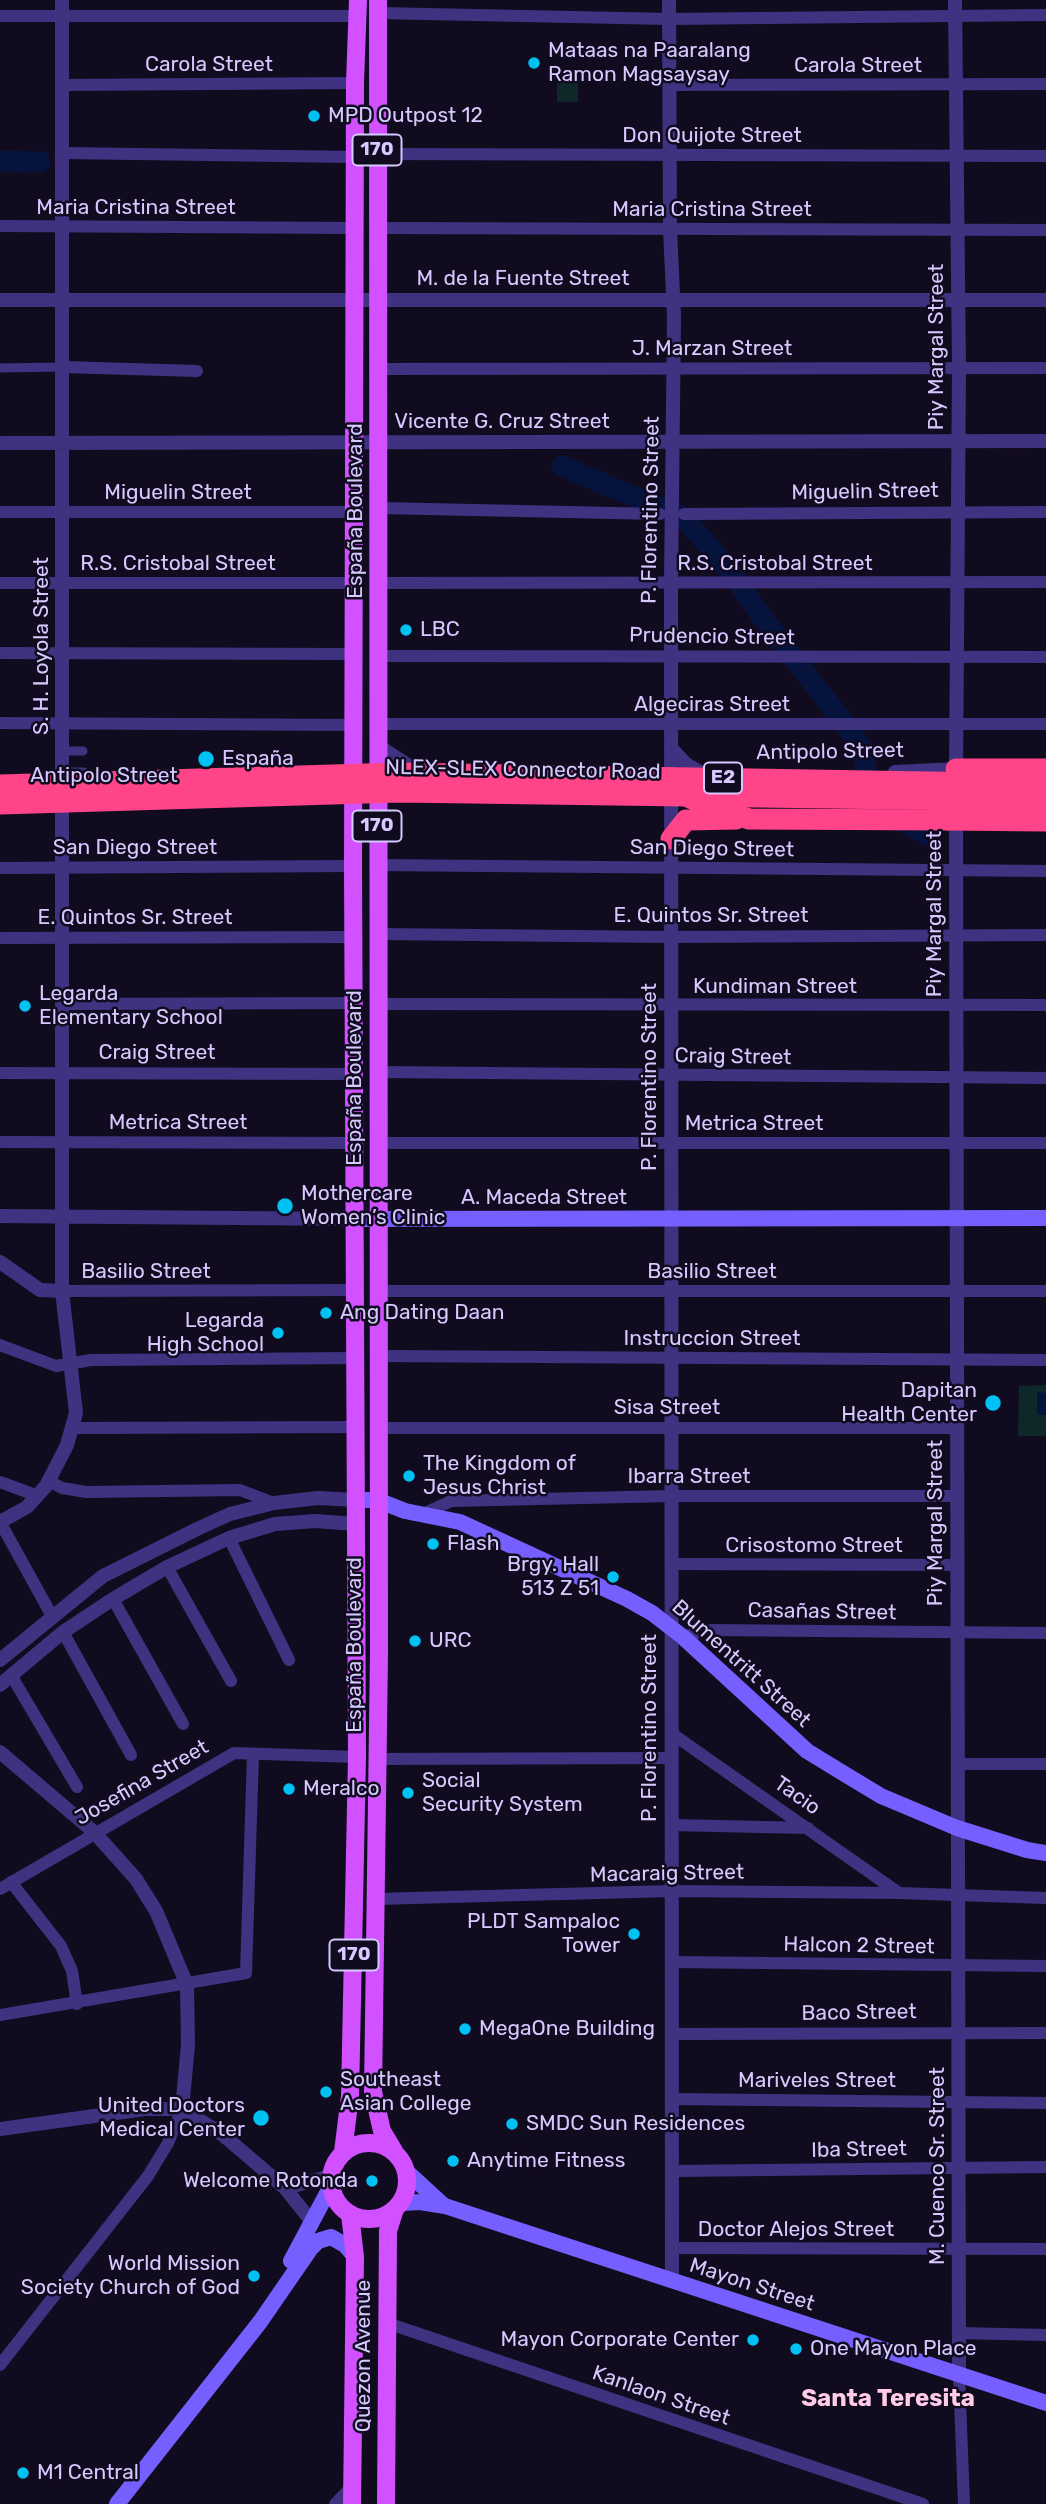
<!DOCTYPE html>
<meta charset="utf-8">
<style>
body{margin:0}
canvas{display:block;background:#110b1f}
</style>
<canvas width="1046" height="2504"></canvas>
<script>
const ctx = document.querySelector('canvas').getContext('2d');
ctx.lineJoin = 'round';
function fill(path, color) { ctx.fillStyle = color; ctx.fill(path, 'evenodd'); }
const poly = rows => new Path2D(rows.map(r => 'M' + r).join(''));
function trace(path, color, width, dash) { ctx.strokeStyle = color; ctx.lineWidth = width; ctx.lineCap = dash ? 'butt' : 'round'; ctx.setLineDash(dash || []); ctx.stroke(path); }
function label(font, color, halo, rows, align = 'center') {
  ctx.font = font + ' Rubik,sans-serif'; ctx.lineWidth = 5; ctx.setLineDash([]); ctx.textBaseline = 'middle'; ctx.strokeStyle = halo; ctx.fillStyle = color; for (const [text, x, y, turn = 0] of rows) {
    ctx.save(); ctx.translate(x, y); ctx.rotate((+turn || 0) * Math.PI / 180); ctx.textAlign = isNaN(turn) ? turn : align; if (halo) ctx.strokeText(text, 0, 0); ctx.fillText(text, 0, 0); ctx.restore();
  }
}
fill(poly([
 [557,71,578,71,578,102,557,102],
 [1046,1385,1046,1436,1018,1436,1019,1386]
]), '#0e2729');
fill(poly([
 [1037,1392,1046,1393,1046,1415,1037,1415]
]), '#06143d');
trace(poly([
 [0,161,40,162],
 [562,466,684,518,732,573,762,617,854,736,863,750,870,795,877,807,931,837]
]), '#06143d', 21);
trace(poly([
 [0,368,63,367],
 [64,751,83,751],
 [63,772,84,772]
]), '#3f3381', 9);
trace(poly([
 [378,13,669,19,1046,15],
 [0,16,358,16],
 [62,85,355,83],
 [670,85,1046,84],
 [63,153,356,157],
 [377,154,1046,156],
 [0,226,356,228],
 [377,228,1046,230],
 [63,367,197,371],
 [379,369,1046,368],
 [379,508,660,514],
 [0,512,356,512],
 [684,514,1046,512],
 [0,583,355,583],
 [379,583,1046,582],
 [0,653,355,654],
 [377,656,1046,657],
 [0,723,354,725],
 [377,724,1046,724],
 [377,865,1046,871],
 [0,868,353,866],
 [377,934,671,937,1046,935],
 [0,938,354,937],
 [64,1004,356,1003],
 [378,1004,1046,1005],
 [378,1072,1046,1078],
 [0,1073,355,1074],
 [0,1142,356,1143],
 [378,1143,1046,1143],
 [62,1291,355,1290],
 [378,1291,1046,1291],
 [0,1345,56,1366,91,1360,356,1358],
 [378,1356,1046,1360],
 [72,1428,355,1427],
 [378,1428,957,1428],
 [49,1481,62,1488,86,1492,240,1490,274,1503],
 [0,1482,38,1496],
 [425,1513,451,1501,671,1496,957,1496],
 [0,1522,52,1616],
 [229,1538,289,1660],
 [671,1564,957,1565],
 [167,1567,231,1681],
 [113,1599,183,1724],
 [63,1632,131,1755],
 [683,1637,707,1630,1046,1633],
 [11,1675,77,1787],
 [671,1733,899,1893],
 [377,1759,671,1758],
 [957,1764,1046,1764],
 [671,1825,808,1828],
 [11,1882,61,1946,72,1971,77,2004],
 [0,1889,234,1753,357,1757],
 [376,1899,671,1891,899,1893,1046,1898],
 [671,1962,1046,1966],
 [0,2015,246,1973,253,1754],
 [672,2034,1046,2033],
 [672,2099,1046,2103],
 [672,2171,1046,2167],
 [672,2248,1046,2249],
 [387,2323,923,2504],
 [959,2333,1046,2335],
 [0,2365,148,2176,168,2143,182,2109],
 [959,2374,964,2504],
 [335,2504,352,2486]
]), '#3f3381', 12);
trace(poly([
 [669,0,670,229,674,317,671,584,672,2281],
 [955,0,959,368,956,777],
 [0,300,1046,300],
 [0,443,1046,441],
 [377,745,417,771],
 [671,748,686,764,705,775],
 [895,772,956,769],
 [956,811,959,2374],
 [0,1216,356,1219],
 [0,1262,40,1290,62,1291],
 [0,1522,27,1507,46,1486,67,1445,76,1413,62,1291,62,0],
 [0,1660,103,1576,197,1529,230,1514,274,1503,318,1498,356,1500],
 [0,1685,63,1632,113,1599,167,1567,229,1538,275,1524,315,1521,356,1524],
 [0,1752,94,1832,136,1879,156,1911,187,1985,188,2045,182,2109],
 [0,2129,145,2109,182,2109,223,2135,285,2188,312,2222],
 [285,2188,331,2176]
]), '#3f3381', 14);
trace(poly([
 [356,1219,1046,1218],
 [356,1500,377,1500,405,1511,460,1522,627,1599,652,1613,683,1637,807,1751,838,1770,881,1796,957,1828,1027,1850,1046,1853],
 [407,2172,443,2205],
 [401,2203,420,2202,445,2206,1046,2403],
 [291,2261,331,2186],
 [117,2504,260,2322,311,2248,318,2241,331,2237,345,2245,355,2257]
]), '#7560ff', 16);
trace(poly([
 [378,0,379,1653,373,2092,382,2131,394,2151],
 '331 2181a38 38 0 1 1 76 0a38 38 0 1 1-76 0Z',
 [343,2152,350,2096,357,1757,353,866,355,83,358,0],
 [350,2214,355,2257,352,2504],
 [386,2504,388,2231,395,2209]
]), '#d150ff', 18);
trace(poly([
 [956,769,1046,769],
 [690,798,749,819,948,820],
 [671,839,686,820,736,819]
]), '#ff4489', 21);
trace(poly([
 [0,785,399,773,1046,784],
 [0,804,399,792,1046,801],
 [948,820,1046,821]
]), '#ff4489', 21);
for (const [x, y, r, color] of [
 [534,63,7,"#00c1f4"],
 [314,116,7,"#00c1f4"],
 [406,630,7,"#00c1f4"],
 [206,759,9,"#00c1f4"],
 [25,1006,7,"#00c1f4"],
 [285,1206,9,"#00c1f4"],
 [326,1313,7,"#00c1f4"],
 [278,1333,7,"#00c1f4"],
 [993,1403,9,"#00c1f4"],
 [409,1476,7,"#00c1f4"],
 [433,1544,7,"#00c1f4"],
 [613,1577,7,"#00c1f4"],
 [415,1641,7,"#00c1f4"],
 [289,1789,7,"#00c1f4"],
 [408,1793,7,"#00c1f4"],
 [634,1934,7,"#00c1f4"],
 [465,2029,7,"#00c1f4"],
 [326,2092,7,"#00c1f4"],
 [261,2118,9,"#00c1f4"],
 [512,2124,7,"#00c1f4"],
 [453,2161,7,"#00c1f4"],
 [372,2181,7,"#00c1f4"],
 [254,2276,7,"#00c1f4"],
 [753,2340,7,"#00c1f4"],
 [796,2349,7,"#00c1f4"],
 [23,2473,7,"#00c1f4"]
]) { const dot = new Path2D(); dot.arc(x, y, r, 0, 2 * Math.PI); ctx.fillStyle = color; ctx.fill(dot); trace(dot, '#110b1f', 2.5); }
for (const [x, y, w] of [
 [377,150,49],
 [723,778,38],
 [377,826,49],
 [354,1955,49]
]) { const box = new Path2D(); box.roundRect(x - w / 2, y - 15.5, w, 31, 5); ctx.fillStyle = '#110b1f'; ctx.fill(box); trace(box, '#d5c9ff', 2); }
label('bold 19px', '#d5c9ff', null, [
 ["170",377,150],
 ["E2",723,778],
 ["170",377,826],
 ["170",354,1955]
]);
label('21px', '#d5c9ff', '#110b1f', [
 ["Mataas na Paaralang",548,51],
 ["Ramon Magsaysay",548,75],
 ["MPD Outpost 12",328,116],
 ["LBC",420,630],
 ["España",222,759],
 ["Legarda",39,994],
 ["Elementary School",39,1018],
 ["Mothercare",301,1194],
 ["Women’s Clinic",301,1218],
 ["Ang Dating Daan",340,1313],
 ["Legarda",264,1321,"right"],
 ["High School",264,1345,"right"],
 ["Dapitan",977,1391,"right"],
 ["Health Center",977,1415,"right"],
 ["The Kingdom of",423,1464],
 ["Jesus Christ",423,1488],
 ["Flash",447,1544],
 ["Brgy. Hall",599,1565,"right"],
 ["513 Z 51",599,1589,"right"],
 ["URC",429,1641],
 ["Social",422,1781],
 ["Security System",422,1805],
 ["Meralco",303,1789],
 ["PLDT Sampaloc",620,1922,"right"],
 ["Tower",620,1946,"right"],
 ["MegaOne Building",479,2029],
 ["Southeast",340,2080],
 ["Asian College",340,2104],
 ["United Doctors",245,2106,"right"],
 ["Medical Center",245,2130,"right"],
 ["SMDC Sun Residences",526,2124],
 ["Anytime Fitness",467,2161],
 ["Welcome Rotonda",358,2181,"right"],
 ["World Mission",240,2264,"right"],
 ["Society Church of God",240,2288,"right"],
 ["Mayon Corporate Center",739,2340,"right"],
 ["One Mayon Place",810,2349],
 ["M1 Central",37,2473]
], 'left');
label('21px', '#d5c9ff', '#110b1f', [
 ["Carola Street",209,65],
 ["Carola Street",858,66],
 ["Don Quijote Street",712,136],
 ["Maria Cristina Street",136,208],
 ["Maria Cristina Street",712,210],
 ["M. de la Fuente Street",523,279],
 ["Piy Margal Street",937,347,-90],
 ["J. Marzan Street",712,349],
 ["Vicente G. Cruz Street",502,422],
 ["Miguelin Street",865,492,-1],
 ["Miguelin Street",178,493],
 ["P. Florentino Street",651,510,-89],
 ["España Boulevard",356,511,-90],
 ["R.S. Cristobal Street",178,564],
 ["R.S. Cristobal Street",775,564],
 ["Prudencio Street",712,637,1],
 ["S. H. Loyola Street",42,646,-90],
 ["Algeciras Street",712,705],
 ["Antipolo Street",830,752,-1],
 ["NLEX-SLEX Connector Road",523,770,1],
 ["Antipolo Street",104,776],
 ["San Diego Street",135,848],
 ["San Diego Street",712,849,1],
 ["Piy Margal Street",935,914,-90],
 ["E. Quintos Sr. Street",711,916],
 ["E. Quintos Sr. Street",135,918],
 ["Kundiman Street",775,987],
 ["Craig Street",157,1053],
 ["Craig Street",733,1057,1],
 ["P. Florentino Street",650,1077,-90],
 ["España Boulevard",355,1078,-90],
 ["Metrica Street",178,1123],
 ["Metrica Street",754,1124],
 ["A. Maceda Street",544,1198],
 ["Basilio Street",146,1272],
 ["Basilio Street",712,1272],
 ["Instruccion Street",712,1339],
 ["Sisa Street",667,1408],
 ["Ibarra Street",689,1477],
 ["Piy Margal Street",936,1523,-90],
 ["Crisostomo Street",814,1546],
 ["Casañas Street",822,1612,1],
 ["España Boulevard",355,1645,-90],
 ["Blumentritt Street",741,1664,42],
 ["P. Florentino Street",650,1728,-90],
 ["Josefina Street",142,1783,-30],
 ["Tacio",797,1796,35],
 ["Macaraig Street",667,1874,-1],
 ["Halcon 2 Street",859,1946,1],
 ["Baco Street",859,2013,-1],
 ["Mariveles Street",817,2081],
 ["Iba Street",859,2150,-1],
 ["M. Cuenco Sr. Street",938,2166,-90],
 ["Doctor Alejos Street",796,2230],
 ["Mayon Street",752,2285,18],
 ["Quezon Avenue",364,2356,-90],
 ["Kanlaon Street",661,2396,19]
]);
label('bold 24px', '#ffcbe6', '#110b1f', [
 ["Santa Teresita",888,2399]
]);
</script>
